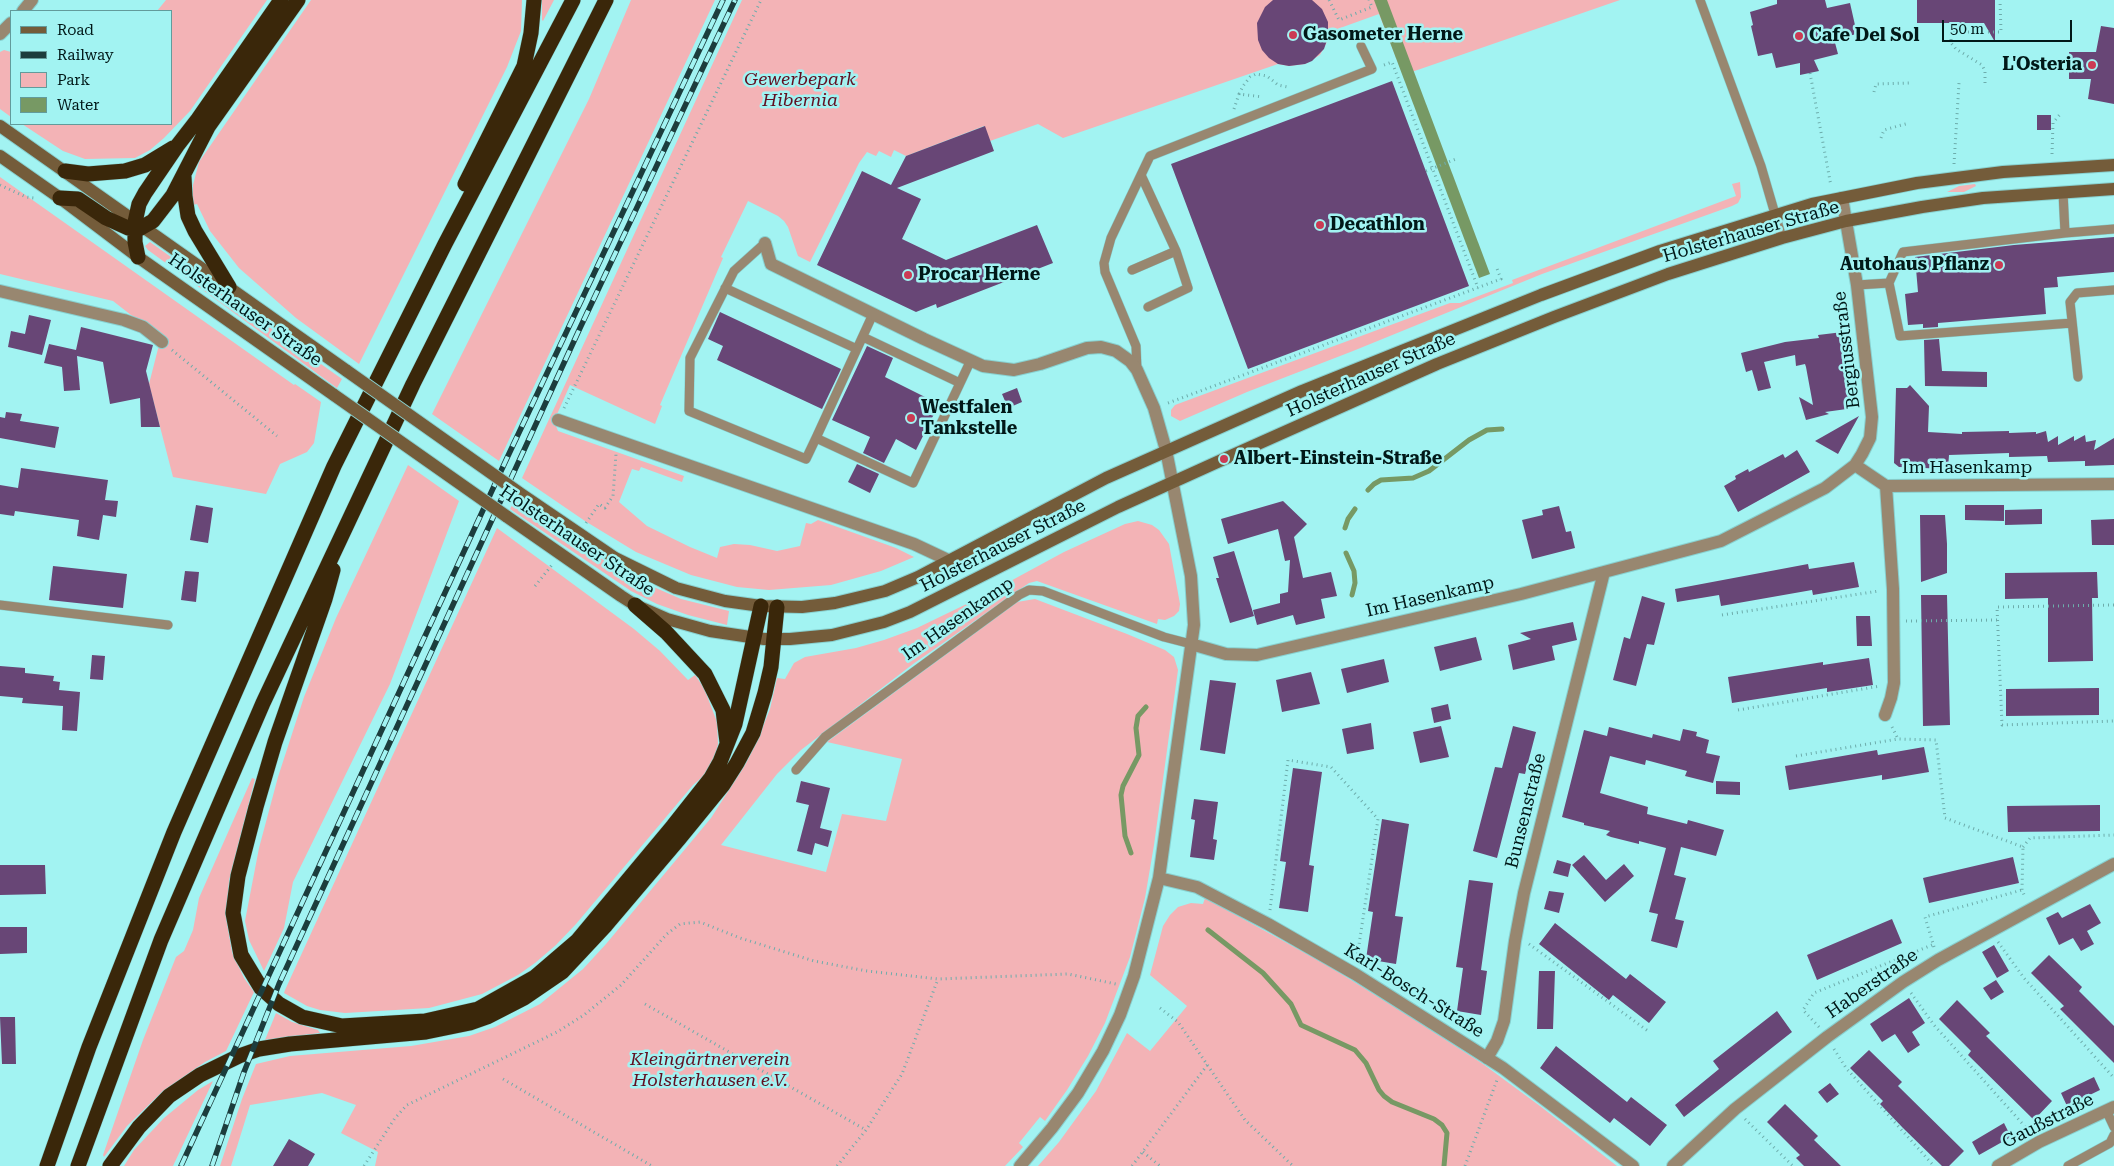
<!DOCTYPE html>
<meta charset="utf-8">
<style>
body{margin:0}
#map{position:relative;width:2114px;height:1166px;overflow:hidden;background:#a2f3f2;font-family:"Roboto Serif",serif}
canvas{display:block}
.legend{position:absolute;left:10px;top:10px;width:162px;height:115px;box-sizing:border-box;background:#a2f3f2;border:1px solid #629b9b;margin:0;padding:6px 9px;list-style:none;font-size:15px;color:#011818}
.legend li{display:flex;align-items:center;gap:10px;height:25px}
.legend b{width:25px;border:1px solid #629b9b}
.scale{position:absolute;left:1942px;top:20px;width:130px;height:22px;box-sizing:border-box;border:2px solid #011818;border-top:0;padding-left:6px;font-size:15px;line-height:18px;white-space:nowrap;color:#011818;-webkit-text-stroke:4px #a2f3f2;paint-order:stroke}
</style>
<div id="map">
<canvas width="2114" height="1166"></canvas>
<ul class="legend">
<li><b style="height:6px;background:#745c3a"></b>Road</li>
<li><b style="height:6px;background:#1c3d3d"></b>Railway</li>
<li><b style="height:14px;background:#f3b3b6"></b>Park</li>
<li><b style="height:14px;background:#779964"></b>Water</li>
</ul>
<div class="scale">50 m</div>
</div>
<script>
const ctx = document.querySelector('canvas').getContext('2d');
ctx.lineJoin = 'round';
function fill(path, color) { ctx.fillStyle = color; ctx.fill(path, 'evenodd'); }
const poly = rows => new Path2D(rows.map(r => 'M' + r).join(''));
function trace(path, color, width, dash) { ctx.strokeStyle = color; ctx.lineWidth = width; ctx.lineCap = dash ? 'butt' : 'round'; ctx.setLineDash(dash || []); ctx.stroke(path); }
function label(font, color, halo, rows, align = 'center') {
  ctx.font = font + ' "Roboto Serif",serif'; ctx.lineWidth = 5; ctx.setLineDash([]); ctx.textBaseline = 'middle'; ctx.strokeStyle = halo; ctx.fillStyle = color; for (const [text, x, y, turn = 0] of rows) {
    ctx.save(); ctx.translate(x, y); ctx.rotate((+turn || 0) * Math.PI / 180); ctx.textAlign = isNaN(turn) ? turn : align; if (halo) ctx.strokeText(text, 0, 0); ctx.fillText(text, 0, 0); ctx.restore();
  }
}
fill(poly([
 [166,0,267,0,190,111,164,138,150,150,135,158,85,159,63,151,22,124,171,124,171,11,157,11],
 [311,0,522,0,521,31,507,67,359,364,296,318,239,268,210,231,197,204,193,205,193,185,199,162],
 [542,0,554,0,543,21,542,20],
 [631,0,715,0,499,461,432,414,589,99],
 [742,0,1620,0,1403,75,1379,14,1329,32,1327,42,1320,55,1305,64,1289,66,1278,64,1063,138,1038,124,990,141,984,126,906,156,894,150,891,157,879,151,876,156,867,152,859,163,810,262,798,256,788,227,784,221,778,216,748,201,721,257,723,258,660,405,662,406,655,424,570,385,554,421,558,431,684,476,682,482,641,467,639,471,632,469,619,502,647,526,690,547,717,558,720,547,734,544,750,545,777,551,800,546,806,523,811,524,818,520,896,548,914,557,881,571,831,585,769,590,737,587,691,575,636,552,585,521,522,478],
 [4,50,11,52,11,117,0,109,0,52],
 [0,177,294,385,295,384,321,402,314,443,307,452,280,464,266,494,173,477,149,384,159,345,151,326,131,315,113,301,0,274],
 [1740,182,1741,197,1738,203,1732,206,1542,274,1353,351,1247,392,1180,421,1171,416,1171,410,1175,405,1450,303,1460,303,1513,283,1512,280,1736,196,1732,184],
 [1975,184,1976,186,1964,192,1947,192,1959,186],
 [150,242,342,379,337,388,148,250,145,246],
 [408,465,459,501,390,684,293,882,284,928,264,971,249,940,245,921,259,848,278,777,304,697,336,618],
 [515,500,624,574,681,599,729,611,727,625,688,615,657,604,631,591,510,509],
 [1138,521,1152,525,1159,530,1169,544,1180,604,1179,611,1174,616,1165,620,1158,619,1157,624,1037,581,1029,583,913,664,801,750,777,774,721,845,826,872,842,814,886,821,902,759,827,742,1017,602,1035,599,1127,634,1165,650,1174,657,1178,670,1154,845,1145,898,1130,957,1105,1023,1088,1056,1067,1090,1045,1121,1040,1117,1019,1143,1023,1147,1005,1166,375,1166,378,1152,341,1133,356,1105,322,1093,250,1105,231,1166,220,1166,242,1099,256,1064,290,1056,411,1046,469,1036,495,1027,540,1004,583,969,606,944,711,818,745,765,758,739,770,709,777,678,785,679,794,663,805,657,856,648,884,640,917,628,981,597,1064,552,1125,524],
 [497,528,634,629,660,651,688,680,695,675,704,688,717,722,718,744,714,760,706,774,693,785,576,924,556,945,535,963,518,975,482,994,429,1008,345,1013,320,1010,307,1006,284,993,285,990],
 [252,778,255,779,229,881,226,917,232,952,244,978,254,992,226,1051,205,1062,163,1091,127,1126,104,1157,103,1155,143,1040,176,957,184,951,193,930,199,898],
 [1205,898,1327,965,1412,1018,1483,1064,1540,1106,1617,1166,1038,1166,1059,1142,1096,1091,1127,1033,1150,1051,1187,1006,1150,975,1163,926,1170,915,1178,907,1191,903,1203,904],
 [276,1013,292,1022,318,1030,320,1033,265,1040],
 [213,1081,173,1166,124,1166,134,1150,164,1118,198,1090]
]), '#f3b3b6');
fill(poly([
 [1374,0,1387,0,1490,274,1479,278]
]), '#779964');
trace(poly([
 [1368,490,1374,484,1381,480,1413,478,1429,471,1469,440,1487,430,1502,429],
 [1345,528,1348,519,1355,509],
 [1346,553,1354,571,1355,583,1352,595],
 [1131,853,1125,836,1121,795,1123,786,1139,755,1136,728,1138,716,1146,707],
 [1208,930,1263,973,1291,1004,1301,1025,1355,1050,1366,1063,1379,1090,1384,1096,1392,1102,1434,1119,1442,1125,1447,1133,1444,1166]
]), '#779964', 5);
fill(poly([
 [1273,0,1312,0,1322,9,1328,22,1328,37,1324,49,1312,61,1305,64,1289,66,1278,64,1269,58,1262,50,1258,40,1257,23,1265,7],
 [1777,0,1825,0,1827,8,1850,3,1857,34,1834,39,1838,54,1814,60,1819,71,1800,75,1800,63,1776,68,1772,53,1758,56,1751,26,1753,25,1750,12,1777,4],
 [1917,0,1995,0,1995,42,1984,23,1917,23],
 [2101,26,2114,28,2114,104,2088,99,2091,79,2069,79,2069,52,2096,52],
 [1392,81,1469,286,1248,369,1171,164],
 [2037,115,2051,115,2051,130,2037,130],
 [985,126,994,151,897,188,921,199,902,239,946,260,1037,225,1053,263,937,308,936,304,916,312,817,265,862,171,891,185,906,156],
 [2114,237,2114,272,2057,277,2058,287,2044,288,2046,314,1938,323,1938,327,1923,328,1923,324,1908,325,1905,294,1918,292,1915,257,2014,245],
 [720,312,841,369,822,409,717,360,723,346,708,339],
 [29,315,51,320,42,355,8,347,11,331,25,334],
 [81,327,153,345,146,371,160,427,141,427,140,398,110,404,103,362,77,356,80,390,64,391,62,367,44,363,49,344,76,350],
 [1843,332,1854,408,1825,412,1829,414,1806,420,1799,397,1813,405,1806,367,1805,364,1796,366,1795,355,1764,362,1771,388,1758,391,1752,370,1746,372,1741,353,1785,342,1819,338,1818,335],
 [1939,339,1942,371,1987,372,1987,387,1925,386,1924,340],
 [867,346,893,358,885,377,939,404,916,450,896,439,884,463,863,453,870,437,832,420],
 [1910,385,1929,406,1928,432,1962,434,1962,432,2009,431,2009,433,2036,432,2036,434,2046,431,2048,442,2058,436,2058,445,2074,436,2074,441,2085,435,2086,442,2096,440,2094,450,2114,438,2114,465,2085,466,2085,461,2048,462,2047,456,2009,457,2009,453,1949,455,1948,469,1899,467,1894,463,1896,388,1907,388],
 [1017,388,1022,402,1008,408,1002,394],
 [6,412,22,414,20,421,59,427,55,448,0,438,0,417,5,418],
 [1859,416,1838,454,1815,441],
 [1797,450,1810,472,1738,512,1724,486,1736,479,1735,476,1748,469,1749,472,1783,454,1785,458],
 [857,464,879,474,870,493,848,482],
 [21,468,108,480,105,500,118,501,116,517,103,515,99,540,77,536,79,520,15,511,14,516,0,514,0,485,18,488],
 [1283,501,1307,524,1294,537,1303,578,1331,572,1337,596,1321,599,1325,618,1296,625,1293,615,1257,625,1253,610,1280,603,1280,594,1288,592,1290,560,1285,561,1278,529,1228,544,1221,519],
 [196,505,213,508,208,543,190,540],
 [1965,505,2004,505,2004,521,1965,520],
 [1559,506,1566,532,1571,531,1575,548,1532,559,1522,520,1543,515,1542,510],
 [2042,509,2042,524,2005,525,2005,510],
 [1920,515,1945,515,1947,544,1947,573,1921,582],
 [2114,519,2114,545,2092,545,2091,520],
 [1234,551,1254,616,1230,623,1216,578,1219,578,1213,557],
 [1854,562,1859,587,1813,595,1812,590,1721,606,1719,595,1677,602,1675,589,1808,564,1809,569],
 [53,566,127,574,123,608,49,600],
 [185,571,199,572,196,602,181,600],
 [2097,572,2098,598,2092,598,2093,661,2048,662,2048,598,2005,599,2005,573],
 [1921,595,1947,595,1950,725,1923,726],
 [1642,596,1665,603,1654,645,1647,644,1636,686,1613,680,1624,637,1630,639],
 [1856,616,1870,616,1872,646,1857,646],
 [1573,622,1577,640,1552,646,1555,660,1513,670,1508,645,1531,639,1520,633],
 [1476,637,1482,660,1440,671,1434,647],
 [92,655,105,656,103,680,90,679],
 [1869,658,1873,685,1827,692,1827,688,1732,703,1728,677,1823,662,1823,665],
 [1384,659,1389,682,1347,693,1341,669],
 [0,666,25,668,25,673,54,676,53,681,60,682,59,690,80,692,77,731,62,730,63,706,22,703,23,698,0,696],
 [1311,672,1320,704,1282,712,1276,680],
 [1210,680,1236,683,1225,754,1200,750],
 [2099,688,2099,715,2006,716,2006,689],
 [1448,704,1451,719,1434,723,1431,708],
 [1371,723,1374,749,1347,754,1342,729],
 [1441,726,1449,757,1420,763,1413,732],
 [1513,726,1536,732,1525,774,1519,773,1497,858,1473,851,1495,767,1502,768],
 [1609,727,1652,738,1653,734,1680,741,1683,729,1697,732,1696,736,1709,740,1706,753,1720,756,1713,783,1685,776,1687,771,1646,760,1645,765,1610,756,1600,793,1648,807,1647,814,1687,824,1688,820,1724,830,1716,856,1681,847,1674,875,1686,878,1675,919,1684,921,1677,948,1651,941,1658,914,1649,912,1666,848,1639,841,1639,844,1611,837,1606,835,1610,831,1584,825,1584,823,1562,817,1584,730,1607,736],
 [1924,747,1929,772,1882,780,1882,775,1789,790,1785,766,1877,750,1878,755],
 [1293,768,1322,772,1309,865,1314,866,1308,912,1279,908,1286,862,1280,861],
 [801,781,830,788,820,828,832,831,828,847,815,843,812,855,797,851,809,805,796,802],
 [1716,781,1740,782,1740,795,1716,794],
 [1194,799,1218,802,1213,839,1217,840,1214,860,1190,857,1195,820,1191,819],
 [2100,805,2100,831,2008,832,2007,806],
 [1382,819,1409,824,1395,916,1403,917,1396,964,1366,959,1373,912,1368,911],
 [1584,855,1606,880,1624,864,1634,876,1605,902,1572,865],
 [2013,857,2019,883,1929,903,1923,878],
 [1557,860,1571,864,1568,877,1553,873],
 [0,865,45,865,46,894,0,895],
 [1469,880,1493,883,1481,970,1487,971,1481,1015,1457,1011,1463,968,1456,967],
 [1549,891,1564,893,1559,913,1544,909],
 [2090,904,2101,923,2087,931,2094,944,2081,951,2073,938,2059,945,2046,918,2058,912,2062,918],
 [1892,919,1902,943,1817,980,1807,955],
 [1555,923,1626,979,1630,974,1666,1002,1649,1023,1613,995,1609,1000,1539,944],
 [0,927,27,927,27,953,0,954],
 [1994,945,2009,971,1997,978,1982,952],
 [2049,955,2082,987,2079,991,2114,1026,2114,1063,2060,1009,2064,1006,2031,973],
 [1539,971,1555,971,1553,1029,1537,1029],
 [1996,980,2004,992,1991,1000,1983,988],
 [1909,998,1925,1023,1912,1032,1920,1045,1908,1053,1895,1034,1882,1042,1870,1024],
 [1957,1000,1990,1033,1986,1036,2052,1101,2034,1120,1968,1055,1971,1051,1939,1019],
 [1777,1011,1792,1032,1684,1117,1675,1105,1719,1069,1713,1061],
 [0,1017,15,1017,16,1064,2,1064],
 [1556,1046,1627,1102,1631,1097,1667,1125,1650,1146,1614,1118,1610,1123,1540,1068],
 [1869,1050,1902,1082,1898,1086,1964,1151,1949,1166,1942,1166,1903,1128,1880,1104,1883,1101,1850,1068],
 [2094,1077,2100,1090,2067,1106,2061,1093],
 [1830,1083,1839,1094,1827,1103,1818,1092],
 [1785,1104,1818,1136,1814,1140,1841,1166,1804,1166,1796,1158,1800,1155,1767,1122],
 [2004,1123,2011,1137,1979,1155,1972,1142],
 [289,1139,315,1154,308,1166,273,1166]
]), '#684676');
const service = poly([
 [1700,0,1761,166,1782,238],
 [1141,175,1176,251],
 [2063,192,2065,233,2114,229],
 [765,243,734,271,690,358,689,411,806,459,816,438],
 [1132,270,1176,251,1188,288,1148,307],
 [1889,283,1903,252,2065,233],
 [1857,285,1889,283,1900,336,2072,323],
 [725,288,857,349],
 [873,314,816,438,913,483,970,362],
 [863,337,960,383],
 [1137,370,1136,346,1105,272,1104,263,1111,238,1150,156,1372,69,1361,46],
 [2078,377,2070,302,2077,293,2114,290],
 [0,605,168,625],
 [796,770,825,737,1019,595,1029,590,1043,591,1164,637,1191,644],
 [2106,1110,2114,1127],
 [2068,1166,2110,1143,2114,1135]
]);
const minor = poly([
 [23,11,32,0],
 [0,34,11,23],
 [765,243,771,264,924,339,983,366,1014,370,1040,364,1087,348,1101,347,1116,351,1130,361,1137,370,1154,408,1166,450,1191,576,1194,625,1159,878,1134,976,1120,1015,1103,1051,1078,1093,1052,1128,1020,1166],
 [0,291,124,320,143,327,162,342],
 [558,420,914,544,948,560],
 [1855,465,1886,486,2114,484],
 [1191,644,1226,654,1257,655,1521,594,1721,541,1825,488,1855,465,1862,454,1870,438,1872,417,1857,285,1842,198],
 [1885,715,1891,698,1894,683,1893,589,1886,486],
 [1159,878,1197,887,1268,924,1355,974,1503,1068,1633,1166],
 [1487,1058,1497,1041,1504,1021,1515,941,1524,893,1604,572],
 [1673,1166,1735,1109,1827,1037,1903,982,1938,960,2114,864],
 [1998,1166,2039,1142,2114,1107]
]);
const secondary = poly([
 [0,126,347,371],
 [0,156,60,198,138,257,334,395],
 [518,492,615,558,676,588,725,601,761,606,802,607,835,603,885,591,918,577,1106,478,1302,391,1541,295,1660,251,1812,204,1917,183,2003,172,2114,165],
 [506,516,621,596,635,605,667,619,710,631,764,639,790,639,832,635,884,622,910,612,1118,507,1224,459,1437,364,1554,317,1668,274,1782,238,1846,221,1922,207,1983,198,2114,189]
]);
const motorway = poly([
 [65,171,88,174,125,171,145,165,173,148],
 [184,177,185,196,188,216,195,231,229,287],
 [465,184,524,66,531,33,534,0],
 [60,198,78,199,106,218,128,228,139,229,153,221,173,195,208,127,298,0],
 [138,257,135,242,135,222,139,204,145,193,177,146,198,119,281,0],
 [333,570,325,599,275,742,256,807,238,876,233,913,241,955,261,988,279,1004,302,1017,342,1026,425,1021,478,1009,535,977,577,941,673,826,711,778,720,762,735,724,761,606],
 [635,605,666,632,705,674,723,710,727,742],
 [47,1166,89,1047,174,832,334,466,445,244,573,0],
 [78,1166,161,940,263,703,413,384,606,0],
 [110,1166,139,1127,169,1096,200,1075,239,1056,259,1049,290,1044,426,1032,470,1023,487,1017,524,998,562,972,606,925,679,839,723,785,737,763,753,733,765,693,771,667,777,607]
]);
trace(service, '#88d0cf', 10);
trace(minor, '#88d0cf', 14);
trace(secondary, '#88d0cf', 14);
trace(motorway, '#88d0cf', 16);
trace(poly([
 [1329,0,1339,20,1372,7,1369,0],
 [1954,32,1954,29,1957,27],
 [1384,65,1392,62,1478,288],
 [1810,73,1831,186],
 [1985,83,1985,71,1982,65,1956,49,1951,43,1951,32,2001,32,2000,0],
 [1874,92,1876,84,1909,83],
 [1239,94,1243,86,1250,77,1256,74,1267,76,1278,85,1288,87],
 [1234,109,1239,94,1263,97],
 [1881,138,1884,130,1909,123],
 [2052,154,2053,123,2061,113],
 [1954,164,1959,83],
 [1426,171,1456,159],
 [0,185,26,197,34,198],
 [172,350,277,436],
 [1168,403,1501,279,1496,266],
 [564,408,761,0],
 [586,523,599,504,605,508,613,496,616,454],
 [535,586,552,565],
 [2114,605,1997,607,2002,725,2114,721],
 [1722,615,1879,591],
 [1906,621,1998,620],
 [1738,710,1880,686],
 [1892,727,1898,739,1936,740,1945,818,2023,847,2022,890,2025,897],
 [1796,756,1898,739],
 [2023,847,2030,838,2114,835],
 [1270,910,1288,760,1331,767,1378,819,1357,958],
 [1998,942,2024,978,2114,1078],
 [1529,944,1648,1031],
 [1934,947,1925,917,2022,890],
 [1911,993,1934,1025,2029,1131],
 [645,1004,866,1130],
 [1160,1008,1178,1022,1245,1120,1293,1166],
 [1819,1027,1803,1010,1814,993,1932,945],
 [1834,1049,1846,1068,1934,1166],
 [503,1079,652,1166],
 [1745,1119,1793,1166],
 [1143,1152,1160,1166],
 [364,1166,395,1118,407,1105,557,1032,584,1015,621,985,667,934,680,924,700,922,740,938,814,961,867,971,938,979,1068,974,1116,984],
 [837,1166,866,1130,902,1074,938,979],
 [1132,1166,1208,1064],
 [1465,1166,1497,1080]
]), '#6dacab', 3, [1, 4]);
trace(service, '#988770', 9);
trace(minor, '#988770', 12);
trace(secondary, '#745c3a', 12);
trace(motorway, '#3a270a', 15);
const rail = poly([
 [181,1166,507,458,723,0],
 [212,1166,244,1072,279,984,580,328,735,0]
]);
trace(rail, '#1c3d3d', 5.5);
trace(rail, '#a2f3f2', 4, [11]);
const secondaryBridge = poly([
 [347,371,518,492],
 [334,395,506,516]
]);
trace(secondaryBridge, '#88d0cf', 14, []);
trace(secondaryBridge, '#745c3a', 12);
for (const [x, y, r, color] of [
 [1293,35,5,"#cb3b54"],
 [1799,36,5,"#cb3b54"],
 [2092,65,5,"#cb3b54"],
 [1320,225,5,"#cb3b54"],
 [1999,265,5,"#cb3b54"],
 [908,275,5,"#cb3b54"],
 [911,418,5,"#cb3b54"],
 [1224,459,5,"#cb3b54"]
]) { const dot = new Path2D(); dot.arc(x, y, r, 0, 2 * Math.PI); ctx.fillStyle = color; ctx.fill(dot); trace(dot, '#a2f3f2', 2); }
label('bold 18px', '#011818', '#a2f3f2', [
 ["Gasometer Herne",1303,35],
 ["Cafe Del Sol",1809,36],
 ["L'Osteria",2082,65,"right"],
 ["Decathlon",1330,225],
 ["Autohaus Pflanz",1989,265,"right"],
 ["Procar Herne",918,275],
 ["Westfalen",921,408],
 ["Tankstelle",921,429],
 ["Albert-Einstein-Straße",1234,459]
], 'left');
label('italic 18px', '#610e20', '#a2f3f2', [
 ["Gewerbepark",800,80],
 ["Hibernia",800,101],
 ["Kleingärtnerverein",710,1060],
 ["Holsterhausen e.V.",710,1081]
]);
label('18px', '#011818', '#a2f3f2', [
 ["Holsterhauser Straße",1751,232,-16],
 ["Holsterhauser Straße",245,310,35],
 ["Bergiusstraße",1847,350,-97],
 ["Holsterhauser Straße",1371,375,-24],
 ["Im Hasenkamp",1967,468],
 ["Holsterhauser Straße",577,541,34],
 ["Holsterhauser Straße",1003,546,-27],
 ["Im Hasenkamp",1430,597,-13],
 ["Im Hasenkamp",958,619,-35],
 ["Bunsenstraße",1526,811,-76],
 ["Haberstraße",1872,984,-35],
 ["Karl-Bosch-Straße",1414,991,32],
 ["Gaußstraße",2048,1121,-27]
]);
</script>
